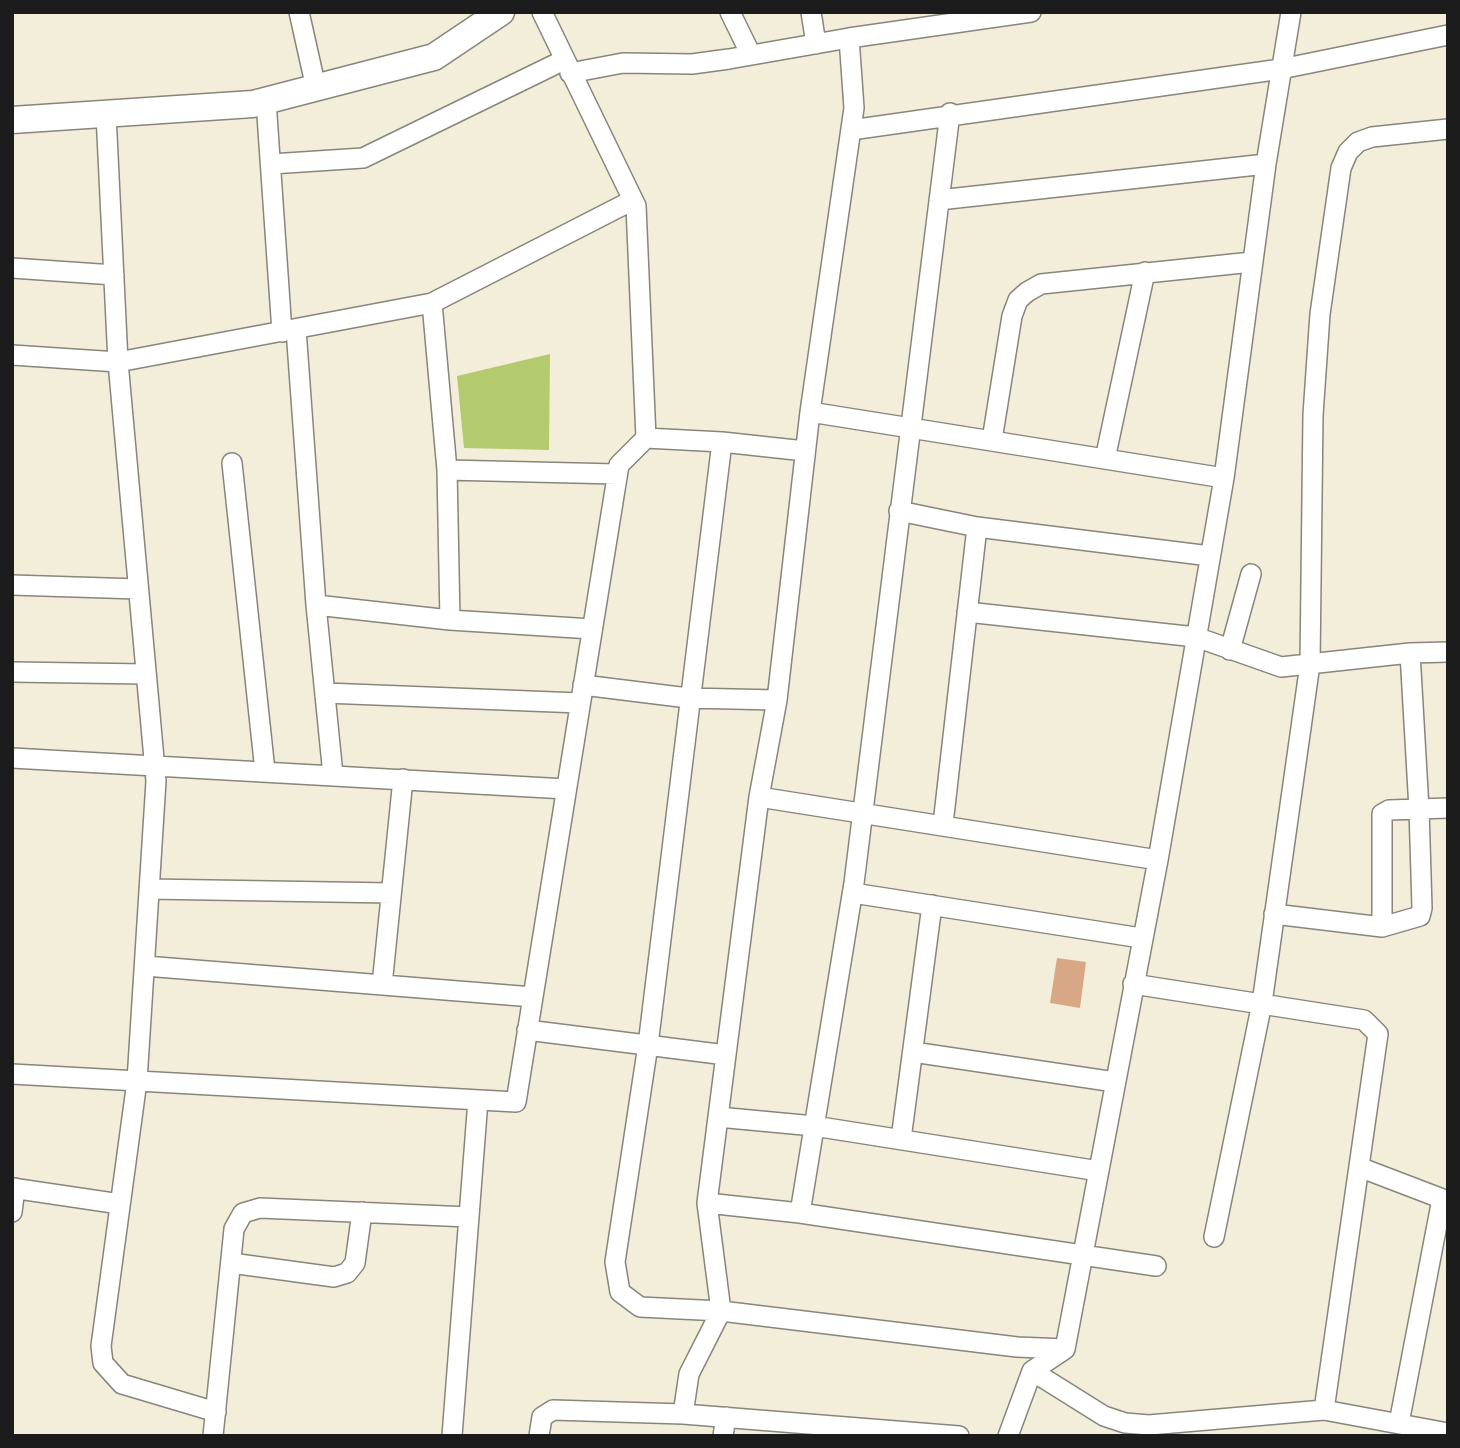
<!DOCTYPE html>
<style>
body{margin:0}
#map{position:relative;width:1460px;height:1448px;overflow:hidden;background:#f3eeda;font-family:Alegreya,serif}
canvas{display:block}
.frame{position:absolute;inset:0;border:14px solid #1c1c1c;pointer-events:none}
</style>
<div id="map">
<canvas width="1460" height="1448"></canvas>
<div class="frame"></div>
</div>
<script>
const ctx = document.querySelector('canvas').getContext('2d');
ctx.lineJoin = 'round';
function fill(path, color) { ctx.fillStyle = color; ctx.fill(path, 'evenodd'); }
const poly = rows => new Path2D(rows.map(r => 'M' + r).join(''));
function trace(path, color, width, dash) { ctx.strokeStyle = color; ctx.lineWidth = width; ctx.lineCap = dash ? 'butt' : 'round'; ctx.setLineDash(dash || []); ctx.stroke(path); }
fill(poly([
 [550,354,549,450,464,448,457,376]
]), '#b3ca6f');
fill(poly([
 [1057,958,1086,962,1080,1008,1050,1003]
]), '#d8a886');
const minor = poly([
 [299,12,316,88],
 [730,12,751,55],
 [811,12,816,44],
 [849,38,1031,12],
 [570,73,623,63,692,64,729,59,849,38,854,108,810,412,777,700,759,797,707,1203,721,1311,689,1374,683,1414,959,1436],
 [266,101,282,332],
 [106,114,118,362,156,781,137,1081,101,1346,103,1363,122,1384,216,1412],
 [851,130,1281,69,1448,35],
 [271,164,363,158,564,60],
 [939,200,1266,164],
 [12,268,114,275],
 [432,303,447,470,617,474],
 [296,329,316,605,333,775],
 [12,355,118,362,432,303,633,200],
 [810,412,1224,478],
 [646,438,722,442,648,1045,615,1262,620,1292,640,1307,721,1311,1017,1347,1065,1349,1158,860,1224,478,1266,164,1291,12],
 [992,440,1012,316,1018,300,1027,292,1041,284,1252,262],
 [722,442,805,451],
 [1105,459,1145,272],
 [232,463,265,771],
 [447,470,450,620],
 [899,511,977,527,1210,556],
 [12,585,138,589],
 [316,605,450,620,592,629],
 [967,612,1196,637,1281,667,1410,653,1448,652],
 [1230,650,1251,574],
 [12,672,146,674],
 [583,685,688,698,777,700],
 [325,693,580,703],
 [12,758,566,789],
 [759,797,1158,860],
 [943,824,977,527],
 [149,889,391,893],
 [853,893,1141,938],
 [1274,914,1382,927,1420,916,1422,908,1419,809,1410,653],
 [1382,927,1382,814,1389,810,1448,808],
 [145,966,533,997],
 [1133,984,1364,1020,1378,1034,1324,1410],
 [382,985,403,779],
 [527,1030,726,1055],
 [913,1052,1115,1082],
 [12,1074,516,1102,619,465,646,438,636,206,542,12],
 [718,1117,814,1126,1099,1171],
 [901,1139,932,905],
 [1359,1167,1448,1201],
 [12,1188,120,1204],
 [707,1203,800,1213,854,883,950,113],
 [12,1212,15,1188],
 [800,1213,1156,1266],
 [1214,1237,1262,1003,1310,664,1313,415,1320,314,1341,168,1348,152,1358,142,1372,137,1448,129],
 [231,1263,334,1277,347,1273,355,1263,362,1212],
 [1032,1371,1104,1416,1125,1423,1149,1425,1324,1410,1448,1433],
 [1399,1423,1442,1199],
 [213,1436,234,1229,243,1213,260,1208,469,1217],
 [452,1436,478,1100],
 [539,1436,542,1417,553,1410,683,1414],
 [723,1436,726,1417],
 [1008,1436,1032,1371,1065,1349]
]);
const secondary = poly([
 [12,120,253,104,434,57,501,12]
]);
trace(minor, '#88857b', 22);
trace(secondary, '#88857b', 29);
trace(minor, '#fff', 19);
trace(secondary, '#fff', 26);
</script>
